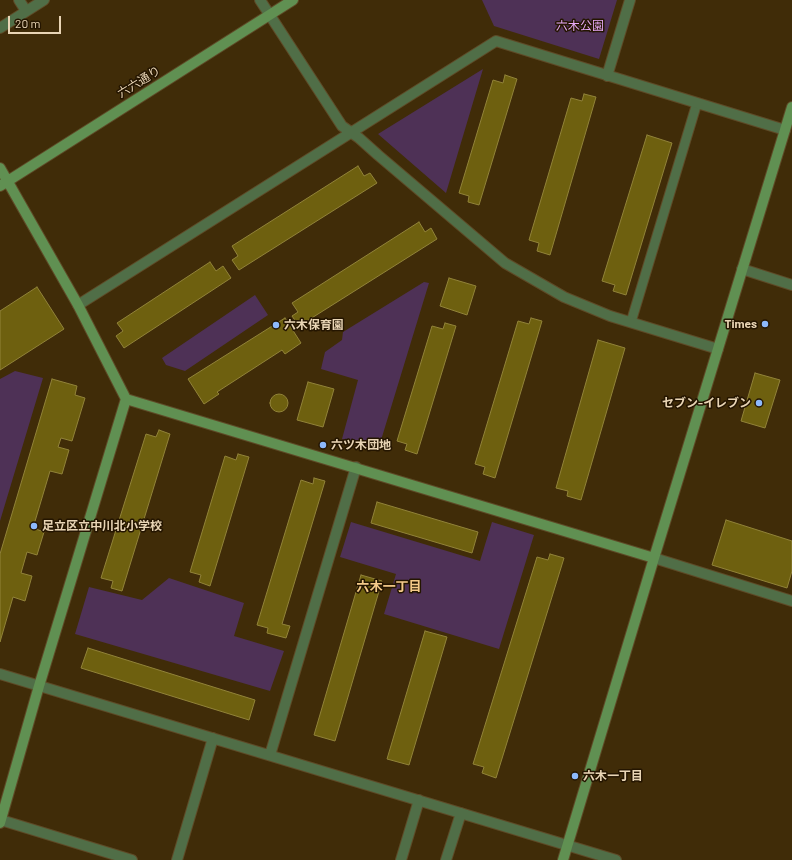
<!DOCTYPE html>
<meta charset="utf-8">
<style>
body{margin:0}
#map{position:relative;width:792px;height:860px;overflow:hidden;background:#402c08;font-family:Barlow,sans-serif}
canvas{display:block}
.scale{position:absolute;left:8px;top:16px;width:53px;height:18px;box-sizing:border-box;border:2px solid #e9d5b5;border-top:0;padding-left:5px;font-size:12px;line-height:14px;white-space:nowrap;color:#e9d5b5;-webkit-text-stroke:3px #241500;paint-order:stroke}
</style>
<div id="map">
<canvas width="792" height="860"></canvas>
<div class="scale">20 m</div>
</div>
<script>
const ctx = document.querySelector('canvas').getContext('2d');
ctx.lineJoin = 'round';
function fill(path, color) { ctx.fillStyle = color; ctx.fill(path, 'evenodd'); }
const poly = rows => new Path2D(rows.map(r => 'M' + r).join(''));
function trace(path, color, width, dash) { ctx.strokeStyle = color; ctx.lineWidth = width; ctx.lineCap = dash ? 'butt' : 'round'; ctx.setLineDash(dash || []); ctx.stroke(path); }
function label(font, color, halo, rows, align = 'center') {
  ctx.font = font + ' Barlow,"Noto Sans JP",sans-serif'; ctx.lineWidth = 3; ctx.setLineDash([]); ctx.textBaseline = 'middle'; ctx.strokeStyle = halo; ctx.fillStyle = color; for (const [text, x, y, turn = 0] of rows) {
    ctx.save(); ctx.translate(x, y); ctx.rotate((+turn || 0) * Math.PI / 180); ctx.textAlign = isNaN(turn) ? turn : align; if (halo) ctx.strokeText(text, 0, 0); ctx.fillText(text, 0, 0); ctx.restore();
  }
}
fill(poly([
 [482,0,617,0,599,59,494,26],
 [483,69,446,193,378,134],
 [424,282,429,283,378,450,342,439,358,380,321,369,325,352,342,340,343,332],
 [255,295,268,315,185,371,166,365,162,358],
 [15,371,43,378,0,521,0,379],
 [351,522,480,561,492,522,534,535,499,649,384,614,396,574,340,557],
 [169,578,244,603,234,636,284,651,270,691,75,634,89,587,142,600]
]), '#4e3156');
const building = poly([
 [505,75,517,79,479,205,468,202,469,196,459,193,493,80,503,83,505,75],
 [584,94,596,97,550,255,537,251,539,243,529,240,571,98,582,101,584,94],
 [647,135,672,143,626,295,613,291,615,285,602,281,647,135],
 [358,166,364,176,370,173,377,183,239,270,232,260,238,256,232,246,358,166],
 [419,222,425,232,431,228,437,239,299,326,292,316,298,312,292,303,419,222],
 [210,262,216,271,223,266,231,278,124,348,116,336,123,331,117,323,210,262],
 [449,278,476,286,467,315,440,306,449,278],
 [37,287,64,329,0,370,0,311,37,287],
 [285,318,301,343,285,354,282,350,217,392,219,394,204,404,188,379,285,318],
 [531,318,542,321,495,478,483,474,485,467,475,464,518,321,529,324,531,318],
 [445,323,456,326,417,454,405,450,407,444,397,441,432,326,443,329,445,323],
 [598,340,625,348,581,500,567,496,568,491,556,488,598,340],
 [755,373,780,380,765,428,741,421,755,373],
 [52,379,77,386,75,395,85,398,72,441,61,438,58,447,69,450,62,474,50,471,33,528,44,532,37,555,27,552,21,573,32,576,25,601,13,597,0,642,0,554,52,379],
 [308,382,334,389,323,427,297,420,308,382],
 '270 403a9 9 0 1 1 18 0a9 9 0 1 1-18 0Z',
 [159,430,170,434,122,591,111,588,113,581,101,578,146,434,156,437,159,430],
 [238,454,249,457,210,586,199,582,201,575,190,572,225,456,236,460,238,454],
 [314,478,325,481,282,624,290,626,286,638,267,633,268,628,257,625,301,480,313,484,314,478],
 [377,502,478,532,472,553,371,523,377,502],
 [726,520,792,541,792,571,787,588,712,565,726,520],
 [550,554,564,558,496,778,482,773,484,767,473,764,537,557,548,560,550,554],
 [361,575,382,581,335,741,314,735,361,575],
 [425,631,447,637,409,765,387,759,425,631],
 [88,648,255,700,249,720,81,668,88,648]
]);
fill(building, '#6e600f');
trace(building, '#918339', 1);
const lane = poly([
 [631,322,697,103]
]);
const street = poly([
 [19,0,26,11],
 [260,0,342,126,359,138,378,155,505,263,564,297,610,316,718,349],
 [0,28,44,0],
 [607,76,630,0],
 [742,269,792,285],
 [78,305,496,41,785,130],
 [654,558,792,601],
 [0,674,616,860],
 [270,755,356,467],
 [1,820,132,860],
 [177,860,213,738],
 [401,860,419,800],
 [446,860,461,813]
]);
const secondary = poly([
 [0,168,78,305,126,399,39,686,0,823],
 [0,186,293,0],
 [126,399,654,558],
 [563,860,654,558,792,107]
]);
trace(lane, '#5e4a27', 11);
trace(street, '#5e4a27', 12);
trace(secondary, '#5e4a27', 12);
trace(lane, '#506e47', 9);
trace(street, '#506e47', 10);
trace(secondary, '#609052', 10);
for (const [x, y, r, color] of [
 [765,324,4,"#8db9fc"],
 [276,325,4,"#8db9fc"],
 [759,403,4,"#8db9fc"],
 [323,445,4,"#8db9fc"],
 [34,526,4,"#8db9fc"],
 [575,776,4,"#8db9fc"]
]) { const dot = new Path2D(); dot.arc(x, y, r, 0, 2 * Math.PI); ctx.fillStyle = color; ctx.fill(dot); trace(dot, '#241500', 1.5); }
label('12px', '#e4a8f5', '#241500', [
 ["六木公園",580,26]
]);
label('12px', '#e9d5b5', '#241500', [
 ["六六通り",139,82,-32]
]);
label('bold 12px', '#e9d5b5', '#241500', [
 ["Times",757,324,"right"],
 ["六木保育園",284,325],
 ["セブン-イレブン",751,403,"right"],
 ["六ツ木団地",331,445],
 ["足立区立中川北小学校",42,526],
 ["六木一丁目",583,776]
], 'left');
label('bold 13px', '#f4ca89', '#241500', [
 ["六木一丁目",389,587]
]);
</script>
